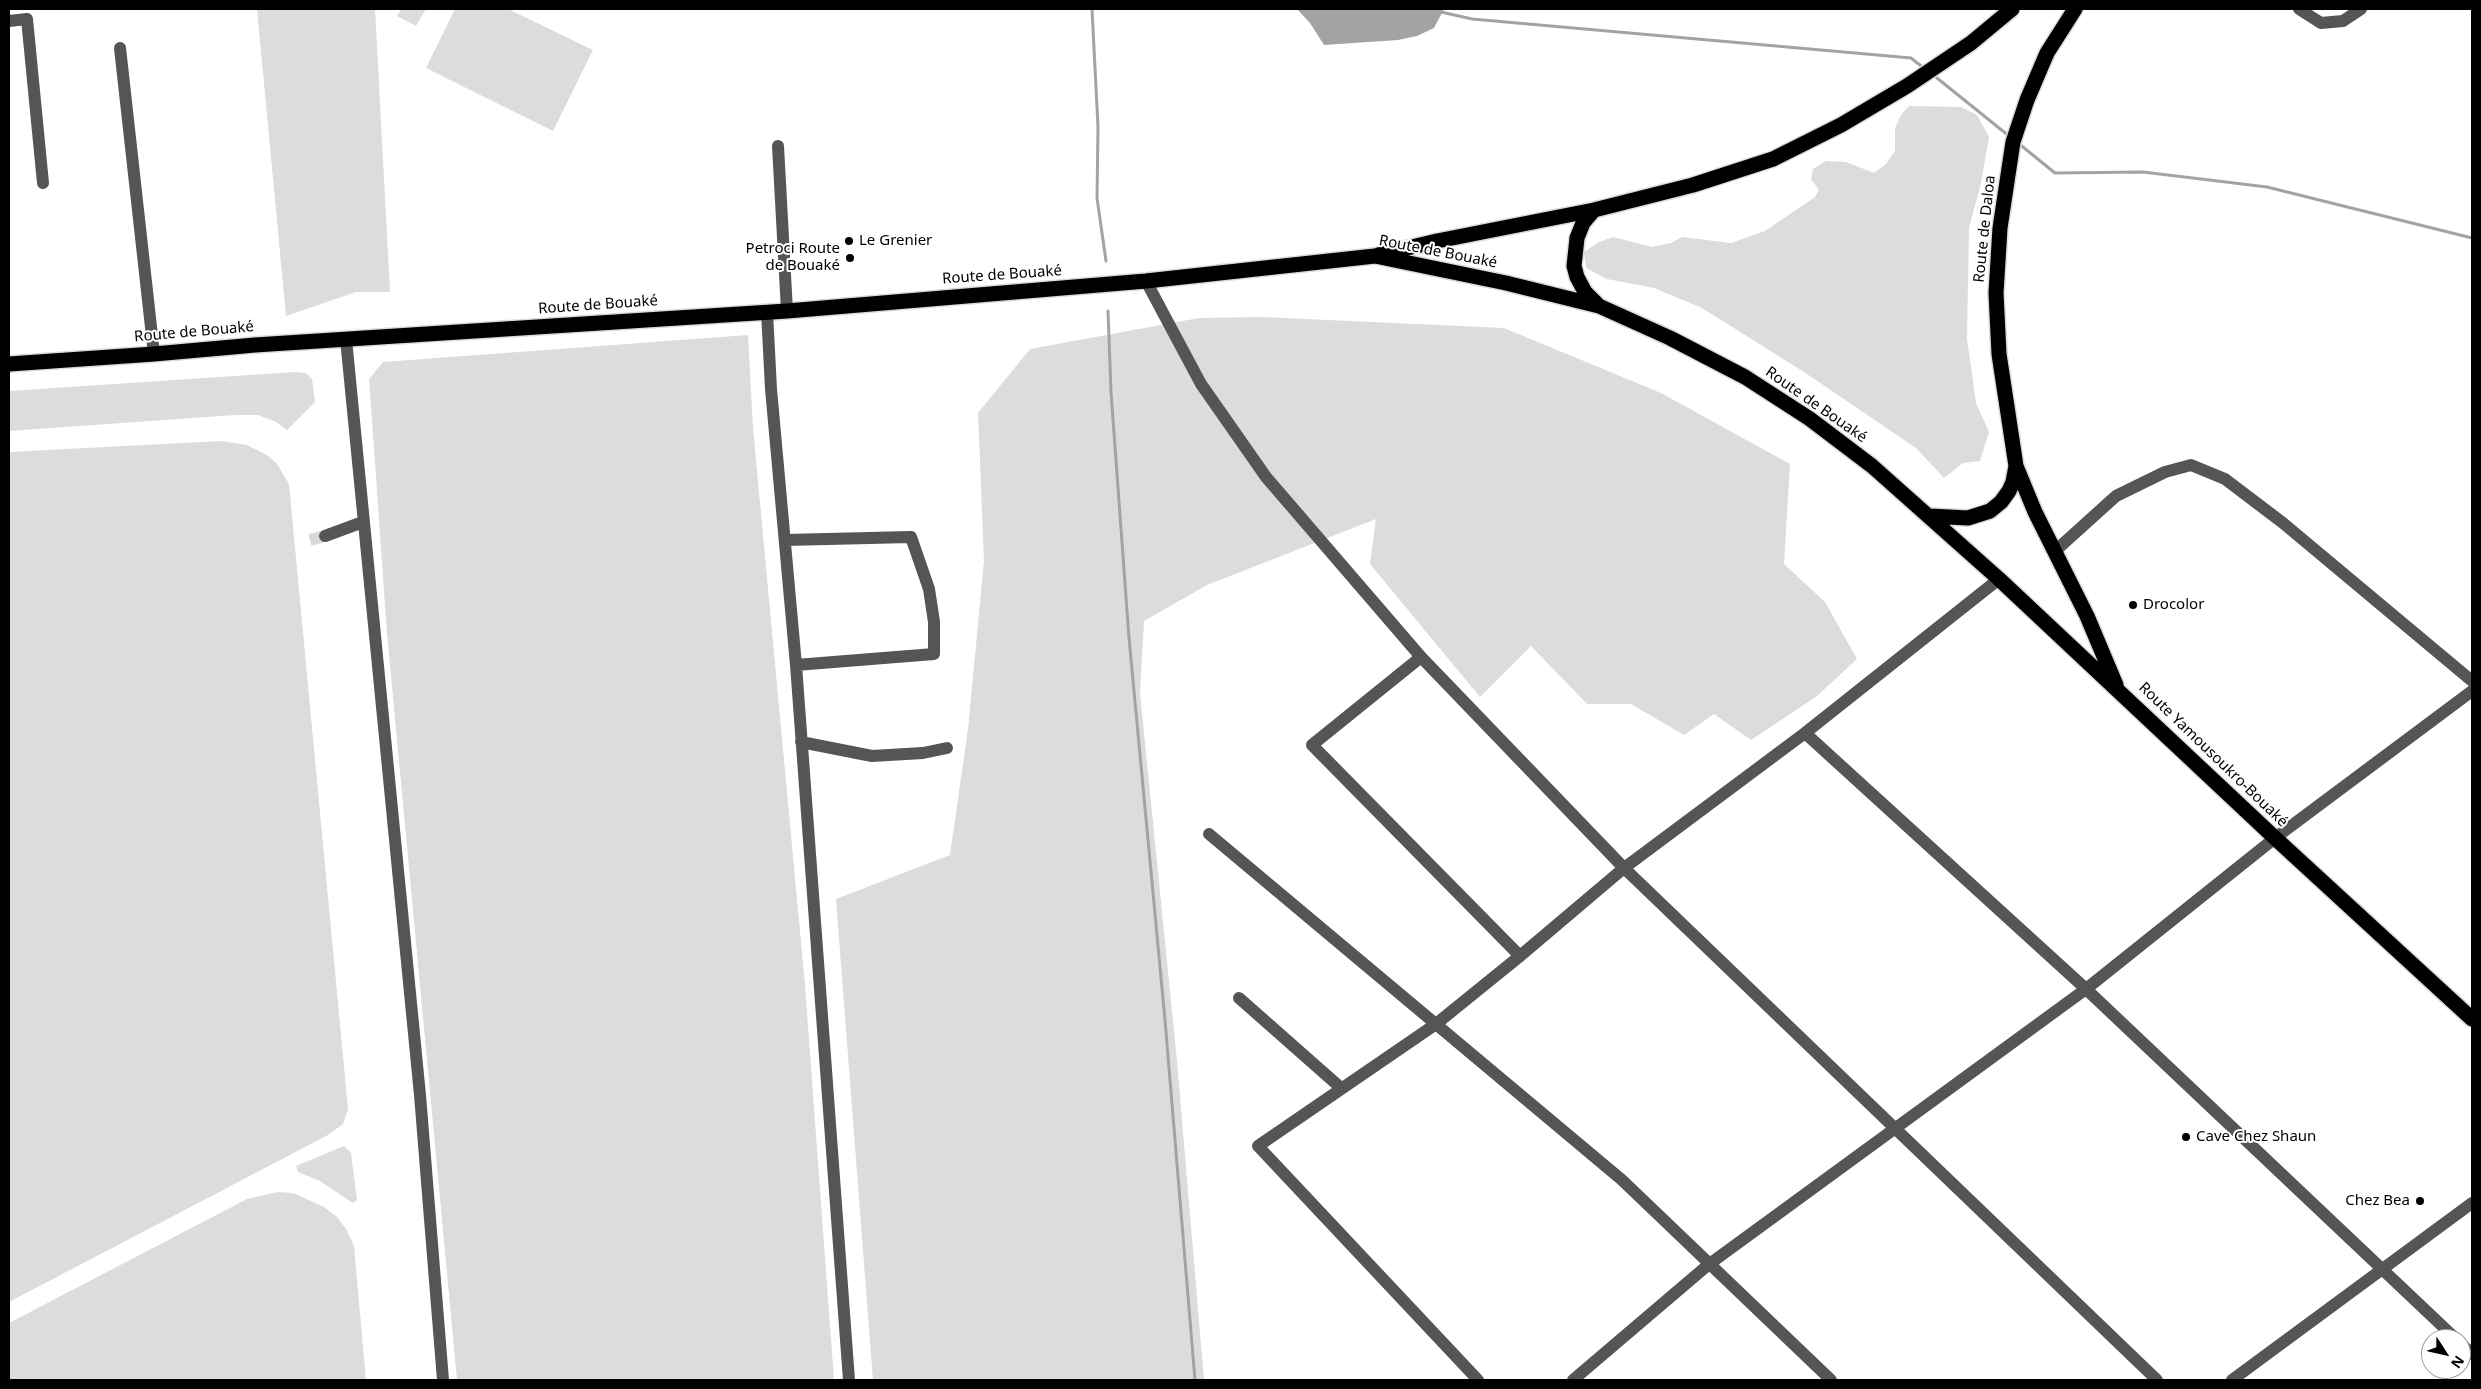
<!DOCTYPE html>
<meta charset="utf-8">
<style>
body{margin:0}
#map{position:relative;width:2481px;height:1389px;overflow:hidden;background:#fff;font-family:"Noto Sans",sans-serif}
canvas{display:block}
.frame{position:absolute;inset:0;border:10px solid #000;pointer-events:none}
.north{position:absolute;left:2421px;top:1329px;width:50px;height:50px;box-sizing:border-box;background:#fff;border:1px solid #999;border-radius:50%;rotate:125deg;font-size:14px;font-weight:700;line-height:20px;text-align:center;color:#000}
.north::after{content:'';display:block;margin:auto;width:18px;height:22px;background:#000;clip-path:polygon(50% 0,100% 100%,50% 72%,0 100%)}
</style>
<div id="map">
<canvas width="2481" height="1389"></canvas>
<div class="frame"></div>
<div class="north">N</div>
</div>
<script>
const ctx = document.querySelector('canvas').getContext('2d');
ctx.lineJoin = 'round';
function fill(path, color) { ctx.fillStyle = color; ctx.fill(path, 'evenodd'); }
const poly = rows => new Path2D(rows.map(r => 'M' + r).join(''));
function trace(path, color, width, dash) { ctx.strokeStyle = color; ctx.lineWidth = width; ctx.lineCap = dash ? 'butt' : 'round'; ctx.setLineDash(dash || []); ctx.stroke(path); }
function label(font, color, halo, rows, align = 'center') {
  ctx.font = font + ' "Noto Sans",sans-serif'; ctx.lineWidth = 4; ctx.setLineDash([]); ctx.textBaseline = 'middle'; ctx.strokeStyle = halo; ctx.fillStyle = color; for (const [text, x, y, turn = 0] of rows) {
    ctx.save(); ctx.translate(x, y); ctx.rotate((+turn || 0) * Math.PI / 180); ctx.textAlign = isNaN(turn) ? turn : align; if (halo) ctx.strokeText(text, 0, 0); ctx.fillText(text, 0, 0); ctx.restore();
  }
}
fill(poly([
 [257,9,375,9,390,292,356,292,286,316],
 [401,9,426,9,416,26,397,16],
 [455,9,508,9,593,50,553,131,426,68],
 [1909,106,1961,107,1977,115,1989,137,1981,183,1969,228,1967,339,1976,403,1989,432,1980,461,1963,463,1944,478,1916,448,1804,372,1702,308,1654,288,1607,279,1586,268,1584,252,1599,242,1613,237,1652,247,1671,243,1682,237,1731,243,1765,231,1815,197,1819,190,1811,179,1813,169,1826,161,1846,162,1874,173,1886,164,1895,151,1895,128,1901,115],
 [1262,317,1504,328,1661,393,1790,464,1784,564,1825,602,1857,659,1817,696,1751,740,1714,714,1684,735,1631,704,1587,704,1531,646,1480,697,1370,564,1376,519,1207,585,1144,621,1140,693,1177,1061,1204,1380,873,1380,836,899,950,855,968,729,984,561,978,413,1030,349,1199,318],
 [748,335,753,428,805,985,834,1380,457,1380,387,633,369,379,383,362],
 [295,372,306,373,312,379,315,402,287,430,276,422,258,415,235,415,9,431,9,391],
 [221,441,247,445,267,455,277,464,289,484,348,1109,343,1124,328,1135,9,1302,9,452],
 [344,1146,351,1153,357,1200,353,1203,320,1181,298,1172,296,1166],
 [278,1192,293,1193,324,1207,337,1217,346,1229,354,1246,366,1380,9,1380,9,1323,247,1199]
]), '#dcdcdc');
fill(poly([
 [1297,9,1296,9,1444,9,1434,28,1417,36,1398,40,1324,45,1310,23]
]), '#a3a3a3');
trace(poly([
 [1092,9,1098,127,1097,198,1106,261],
 [1441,12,1472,19,1911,58,1925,69],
 [1932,74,2009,136],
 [2018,143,2055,173,2143,172,2267,187,2472,238],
 [1108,311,1111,392,1129,638,1165,1020,1195,1380]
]), '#a3a3a3', 3);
trace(poly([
 [310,540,325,536]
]), '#d9d9d9', 12, [12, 6]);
const highway = poly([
 [2075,9,2047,53,2027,100,2013,142,2000,228,1996,293,1999,354,2016,466,2035,512,2087,616,2116,685],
 [1594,210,1583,223,1577,238,1574,266,1577,277,1585,292,1598,305],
 [1378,255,1437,241,1594,210,1693,185,1773,159,1841,125,1907,86,1971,43,2012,9],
 [9,364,154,354,255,345,787,311,1146,281,1375,256,1506,283,1599,306,1670,338,1745,377,1810,419,1872,466,1999,579,2275,838,2472,1019],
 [1930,516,1968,518,1990,511,2001,502,2009,491,2013,482,2016,466]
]);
trace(highway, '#dbdbdb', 18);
trace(poly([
 [2299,9,2321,23,2343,21,2361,9],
 [9,21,27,19,43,183],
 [120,48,154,354],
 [778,146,787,311],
 [1146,281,1201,384,1266,477,1421,657,1624,868,2157,1380],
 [767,312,771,389,796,665,849,1380],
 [346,339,420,1095,443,1380],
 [325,536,363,522],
 [785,540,911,537,929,589,934,622,934,654,796,665],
 [2054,552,2116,496,2165,472,2191,465,2225,479,2283,523,2472,681],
 [1421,657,1312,745,1520,956],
 [1805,733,1999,579],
 [801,742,872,756,923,753,947,748],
 [1209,834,1622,1180,1831,1380],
 [1239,998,1341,1088],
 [2461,1344,2472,1354],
 [1478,1380,1258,1146,1436,1024,1520,956,1624,868,1805,733,2086,989,2456,1339],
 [1573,1380,1708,1265,2086,989,2275,838,2472,691],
 [2232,1380,2472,1203]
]), '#555', 12);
trace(highway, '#000', 15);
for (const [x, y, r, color] of [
 [849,241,5,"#000"],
 [850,258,5,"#000"],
 [2133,605,5,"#000"],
 [2186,1137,5,"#000"],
 [2420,1201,5,"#000"]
]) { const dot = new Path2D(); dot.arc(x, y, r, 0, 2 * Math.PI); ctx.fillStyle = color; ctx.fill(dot); trace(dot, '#fff', 2); }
label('15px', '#000', '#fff', [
 ["Route de Daloa",1985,229,-84],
 ["Route de Bouaké",1438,252,11],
 ["Route de Bouaké",1002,275,-4],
 ["Route de Bouaké",598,305,-4],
 ["Route de Bouaké",194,332,-5],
 ["Route de Bouaké",1816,405,35],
 ["Route Yamousoukro-Bouaké",2213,755,44]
]);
label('15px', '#000', '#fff', [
 ["Le Grenier",859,241],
 ["Petroci Route",840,249,"right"],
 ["de Bouaké",840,266,"right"],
 ["Drocolor",2143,605],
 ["Cave Chez Shaun",2196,1137],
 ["Chez Bea",2410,1201,"right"]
], 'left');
</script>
